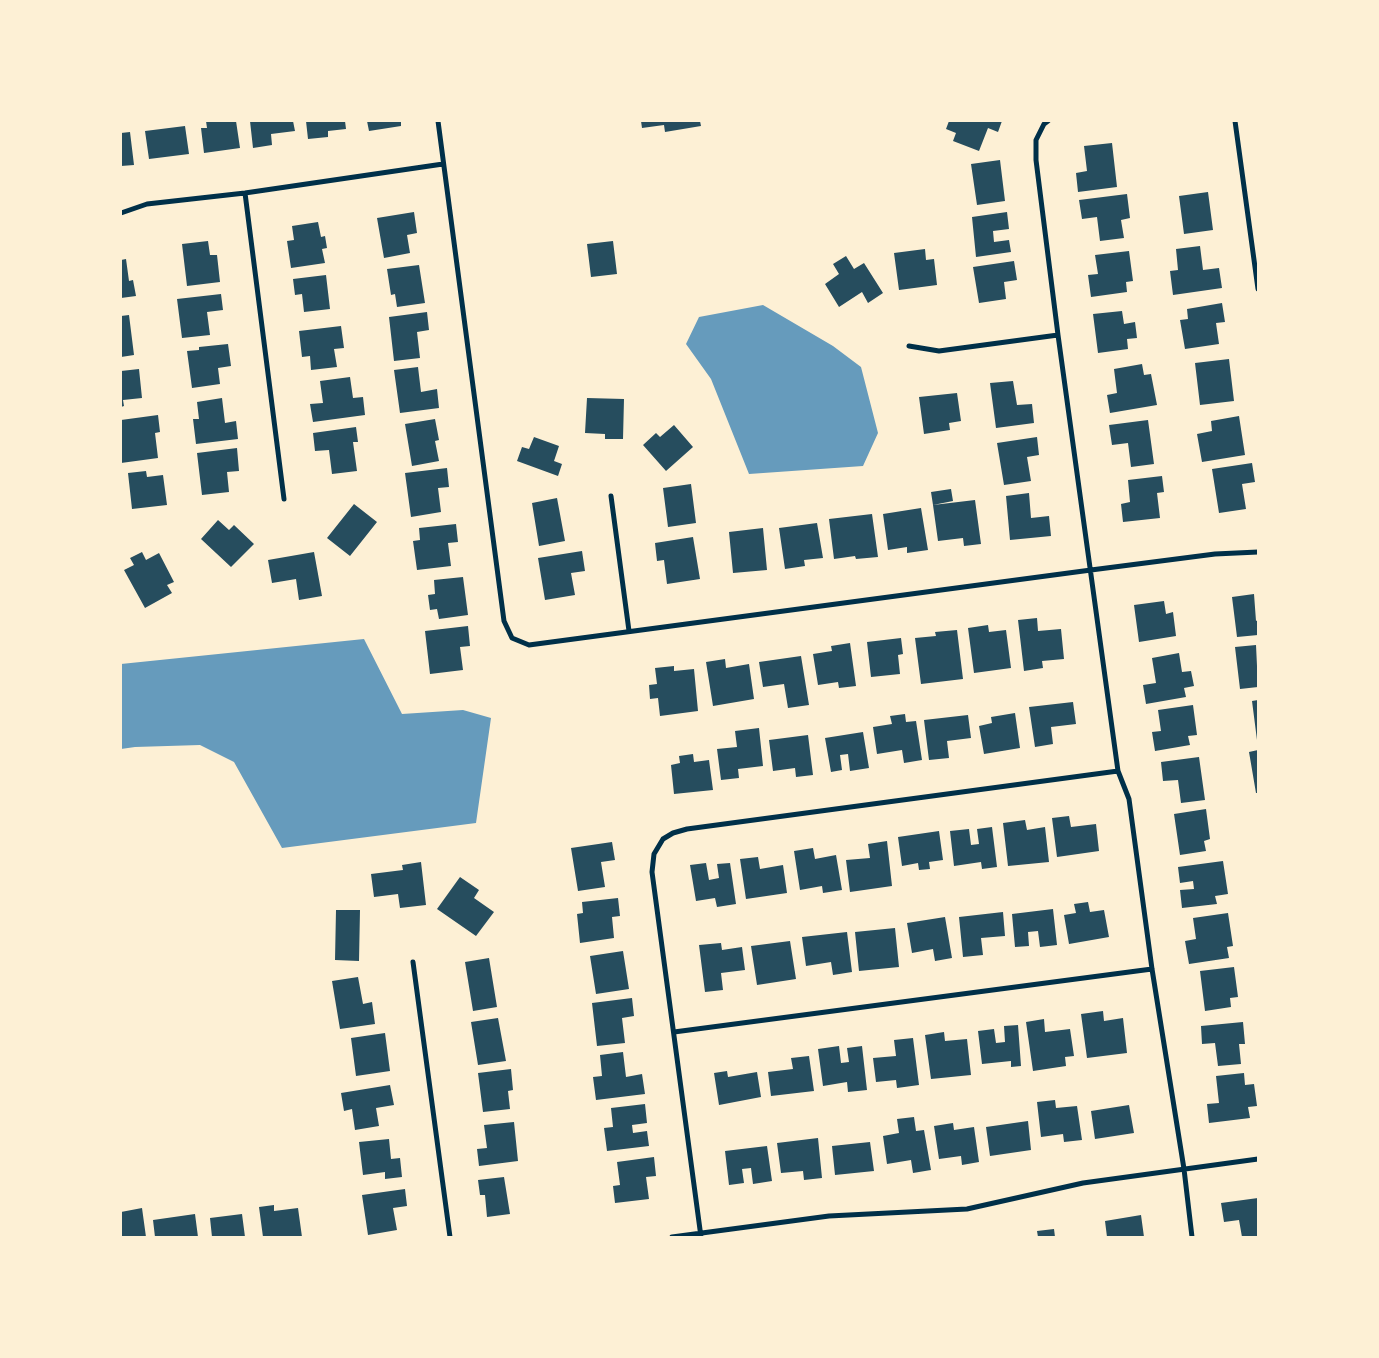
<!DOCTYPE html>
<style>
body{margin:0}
#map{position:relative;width:1379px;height:1358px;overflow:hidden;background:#fdf0d5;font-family:Poppins,sans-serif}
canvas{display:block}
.frame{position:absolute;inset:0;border:122px solid #fdf0d5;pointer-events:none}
</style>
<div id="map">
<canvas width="1379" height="1358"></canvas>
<div class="frame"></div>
</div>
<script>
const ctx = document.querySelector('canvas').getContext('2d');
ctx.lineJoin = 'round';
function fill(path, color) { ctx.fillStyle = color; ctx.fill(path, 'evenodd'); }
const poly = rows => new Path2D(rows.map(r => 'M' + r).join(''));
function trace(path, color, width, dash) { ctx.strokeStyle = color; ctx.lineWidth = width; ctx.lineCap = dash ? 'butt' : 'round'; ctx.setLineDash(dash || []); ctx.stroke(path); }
fill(poly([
 [763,305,833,346,861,367,878,433,863,466,749,474,711,379,686,344,699,317],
 [364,639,402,714,463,710,491,718,476,823,282,848,234,762,200,745,135,747,121,749,121,664]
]), '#669bbc');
fill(poly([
 [206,121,236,121,240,148,204,153,201,128,207,128],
 [250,121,293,121,295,131,271,134,272,145,253,148],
 [306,121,345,121,346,129,328,131,328,137,308,139],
 [367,121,401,121,401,126,369,131],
 [641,121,700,121,701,126,665,132,664,125,642,128],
 [949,121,1002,121,998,132,988,128,979,151,953,141,956,133,946,129],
 [185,126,189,154,149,159,145,131],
 [130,132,134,165,121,166,121,133],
 [1112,143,1117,187,1078,192,1076,173,1087,171,1084,146],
 [1000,160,1005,201,977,205,971,164],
 [1208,192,1213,230,1184,234,1179,196],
 [1127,194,1130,218,1121,220,1124,238,1100,241,1097,217,1082,219,1079,200],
 [414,212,417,233,407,235,410,253,384,258,377,218],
 [1007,212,1009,229,993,231,994,242,1009,240,1011,252,976,257,972,217],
 [318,222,321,237,325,236,327,248,322,249,325,263,291,268,287,241,294,240,292,226],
 [208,241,210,255,217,255,220,282,187,286,182,244],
 [613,241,617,274,591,277,587,244],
 [1200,246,1203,270,1219,268,1222,288,1173,295,1170,271,1178,270,1176,249],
 [925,249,926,260,934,259,937,285,899,290,894,253],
 [1129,251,1133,281,1126,282,1127,292,1091,297,1088,275,1098,274,1095,255],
 [846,256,854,269,864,263,883,293,868,303,862,292,839,307,825,284,839,274,833,264],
 [126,259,129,281,133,280,136,296,121,298,121,260],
 [1014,261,1017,280,1004,282,1006,299,979,303,973,267],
 [419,265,425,303,397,307,395,294,391,295,387,269],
 [326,275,330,309,304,312,302,294,295,295,293,279],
 [221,294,223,310,207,312,210,335,182,338,177,299],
 [1222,303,1225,322,1216,323,1219,344,1185,349,1180,320,1188,319,1187,309],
 [1122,311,1124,324,1135,322,1137,338,1127,339,1128,349,1098,353,1093,314],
 [427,312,429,330,417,332,420,358,394,361,389,317],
 [129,315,134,355,121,357,121,316],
 [341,326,344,348,334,349,337,367,311,370,310,356,302,357,299,331],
 [228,344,231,366,218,368,220,384,192,388,187,351,199,350,199,347],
 [1229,359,1234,401,1200,405,1195,363],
 [1142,364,1144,375,1151,374,1157,405,1110,413,1107,395,1117,393,1114,369],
 [418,367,421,392,437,389,439,408,400,413,394,370],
 [139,369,142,398,123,400,124,406,121,407,121,371],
 [350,377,353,398,363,397,365,415,313,422,310,404,323,403,320,381],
 [1013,381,1017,405,1032,404,1034,423,996,428,990,383],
 [957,393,961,421,949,423,950,430,924,434,919,397],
 [222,398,225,423,236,421,238,439,196,444,193,419,199,419,197,402],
 [587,398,624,399,623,439,605,439,605,434,585,433],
 [158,415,160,432,155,433,158,458,121,463,121,420],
 [1239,416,1245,455,1202,462,1197,434,1212,431,1211,421],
 [435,419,439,440,435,441,439,461,412,466,405,424],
 [1148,420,1154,464,1131,467,1128,443,1112,445,1109,425],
 [674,425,693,447,666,471,643,445,656,433,660,437],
 [356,427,358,442,353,442,357,471,332,474,329,450,315,451,313,433],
 [534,437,559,446,554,461,562,464,558,476,517,461,522,447,529,449],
 [1037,437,1039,455,1027,457,1031,481,1004,485,997,443],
 [237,448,239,471,227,472,229,492,202,495,197,453],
 [1252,463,1255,482,1242,484,1246,509,1219,513,1212,469],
 [447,468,449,487,438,488,441,512,411,517,405,473],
 [146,471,147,477,163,475,167,505,132,509,128,473],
 [1162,476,1164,492,1157,493,1160,518,1123,522,1121,504,1130,502,1128,480],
 [691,484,696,523,668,527,663,488],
 [951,489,953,501,933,505,931,492],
 [1029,493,1031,518,1049,516,1051,536,1010,540,1006,496],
 [557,498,565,541,539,546,532,503],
 [975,500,981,544,964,546,963,538,938,541,933,505],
 [354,504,377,522,350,556,327,538],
 [921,508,928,550,907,553,907,547,888,550,883,514],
 [872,514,878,557,856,559,855,556,834,559,829,519],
 [218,520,229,530,234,525,254,544,231,567,201,539],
 [817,523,823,558,804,560,805,566,785,569,779,528],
 [456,524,458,542,448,543,451,566,417,570,413,541,420,540,419,528],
 [763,528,767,570,733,573,729,532],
 [693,537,700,579,667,584,664,560,657,561,655,543],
 [582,551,585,571,571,573,575,595,545,600,538,558],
 [142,552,146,560,159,553,174,582,167,585,172,593,145,608,124,570,134,565,130,558],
 [314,552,322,596,299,600,296,579,272,583,268,560],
 [463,577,468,615,439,619,437,609,430,610,428,595,435,594,434,580],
 [1254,594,1256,621,1258,620,1258,635,1237,637,1232,597],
 [1164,601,1166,614,1173,612,1176,636,1139,642,1134,605],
 [1037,618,1038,631,1061,629,1064,659,1042,661,1043,668,1024,671,1018,620],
 [988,625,989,632,1006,630,1011,668,974,673,968,628],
 [468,626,470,646,460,647,463,670,430,674,425,631],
 [957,630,963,679,921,684,915,638,936,636,935,632],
 [901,638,903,654,898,655,900,674,871,677,867,642],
 [850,643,856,686,839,688,838,682,818,685,813,654,832,651,831,646],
 [1256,645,1258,687,1240,689,1235,647],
 [1179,653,1182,672,1191,671,1194,686,1184,688,1186,697,1146,704,1143,685,1156,683,1152,658],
 [801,656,809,705,788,708,784,684,763,687,759,662],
 [725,659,726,668,749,664,754,699,713,706,706,662],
 [674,666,674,671,694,669,698,711,660,716,658,698,650,699,649,685,657,684,655,668],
 [1258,700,1258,740,1257,740,1252,701],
 [1073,702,1076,724,1051,727,1053,744,1035,747,1029,707],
 [1193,705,1197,735,1188,736,1190,745,1155,751,1152,732,1161,731,1158,710],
 [1015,713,1020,748,984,754,979,726,992,723,991,717],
 [905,714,906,722,916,721,922,760,904,763,902,750,877,754,873,727,892,724,890,716],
 [968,715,971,738,947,741,949,758,929,760,924,720],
 [759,728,763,766,738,769,739,778,721,780,717,749,737,747,735,731],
 [863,732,869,768,850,771,848,754,840,755,842,770,831,772,825,738],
 [808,735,813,775,796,777,795,768,773,771,769,740],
 [1258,750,1258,793,1256,793,1249,752],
 [693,754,694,762,709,760,713,790,674,794,671,765,680,763,679,756],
 [1199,757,1205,800,1181,803,1178,780,1163,781,1161,762],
 [1206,809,1210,839,1204,841,1206,851,1180,855,1174,814],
 [1069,816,1071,827,1096,824,1099,851,1057,857,1052,818],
 [1025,820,1027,830,1045,827,1049,862,1008,866,1003,823],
 [992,827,997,867,982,869,981,862,954,866,950,831,969,829,971,845,979,844,977,829],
 [939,831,943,860,929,862,930,869,919,870,918,863,902,866,898,837],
 [887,841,892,886,850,892,846,860,870,858,868,844],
 [612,842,615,860,601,862,605,887,578,891,571,848],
 [813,848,815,859,836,855,842,890,823,893,822,886,800,890,794,851],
 [758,857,760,869,783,865,787,893,746,899,740,859],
 [1223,861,1228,894,1215,896,1217,904,1182,908,1180,890,1194,889,1193,881,1180,883,1178,867],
 [421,862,426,905,400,908,398,894,374,897,371,874,403,870,402,865],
 [706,863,709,880,719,878,717,864,730,863,736,904,717,907,715,898,696,901,690,865],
 [460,877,479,890,474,898,494,912,476,936,437,909],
 [618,898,620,916,612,917,614,938,580,943,577,914,583,913,582,902],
 [1088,902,1090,912,1104,910,1109,937,1069,944,1064,915,1076,913,1074,904],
 [1053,909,1057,945,1040,947,1038,931,1028,932,1029,946,1015,947,1012,914],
 [336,910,360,910,359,961,335,960],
 [1003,912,1005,936,981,938,983,955,963,957,959,917],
 [1228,913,1233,946,1227,947,1229,958,1189,964,1185,941,1196,939,1193,918],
 [945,917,952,958,935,961,933,949,912,953,907,923],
 [895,928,899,967,859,971,855,932],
 [847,932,852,972,833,975,831,962,806,966,802,937],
 [790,941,796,979,757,985,751,946],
 [721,943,722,950,742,947,745,970,721,973,723,990,705,992,699,945],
 [623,951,629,989,596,994,590,956],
 [489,958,497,1007,473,1011,465,962],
 [1234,967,1238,997,1230,998,1231,1007,1205,1011,1200,971],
 [358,977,363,1004,372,1002,375,1024,340,1029,332,981],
 [632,998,634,1016,622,1018,625,1043,597,1046,592,1003],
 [1103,1011,1104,1021,1123,1018,1127,1053,1087,1058,1081,1014],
 [498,1018,506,1061,478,1065,471,1022],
 [1044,1019,1045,1032,1070,1029,1074,1056,1065,1057,1066,1066,1033,1071,1026,1022],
 [1243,1022,1245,1044,1239,1044,1241,1064,1218,1066,1215,1043,1202,1044,1201,1026],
 [1018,1025,1021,1066,1011,1067,1011,1061,982,1064,978,1031,994,1029,996,1043,1005,1042,1004,1026],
 [944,1032,945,1041,967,1039,971,1075,931,1079,925,1035],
 [385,1033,390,1071,356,1076,351,1038],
 [913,1038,919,1085,897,1088,896,1080,876,1082,873,1058,896,1056,894,1040],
 [839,1046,841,1063,849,1062,847,1048,862,1046,867,1090,848,1092,847,1082,823,1086,818,1049],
 [623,1052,626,1077,642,1074,645,1094,596,1100,593,1077,602,1076,600,1055],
 [809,1056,814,1091,771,1096,768,1072,793,1069,791,1058],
 [511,1069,513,1090,508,1091,510,1109,483,1112,478,1073],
 [727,1071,728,1077,757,1072,761,1097,719,1105,714,1073],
 [1244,1073,1245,1085,1254,1084,1257,1106,1248,1107,1250,1118,1209,1123,1207,1104,1219,1103,1216,1076],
 [390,1085,394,1105,376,1108,379,1126,355,1130,352,1109,344,1111,341,1093],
 [1055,1100,1056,1108,1077,1106,1082,1140,1064,1142,1063,1134,1041,1137,1037,1102],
 [645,1104,647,1123,632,1125,633,1133,647,1131,649,1146,607,1151,604,1128,613,1127,611,1108],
 [1129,1105,1134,1133,1095,1139,1091,1111],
 [914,1117,916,1131,924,1130,931,1170,913,1173,911,1160,887,1164,883,1136,899,1133,897,1119],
 [1028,1121,1031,1150,990,1156,986,1127],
 [514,1122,518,1161,479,1166,477,1149,487,1148,484,1125],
 [953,1123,954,1130,974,1127,979,1162,962,1165,961,1156,939,1159,934,1126],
 [818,1138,822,1178,804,1180,803,1171,781,1173,777,1143],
 [389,1139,391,1159,400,1158,402,1177,385,1179,385,1172,363,1175,359,1142],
 [870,1142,874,1171,835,1175,832,1146],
 [767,1146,772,1181,753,1184,751,1168,742,1169,744,1183,729,1185,725,1151],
 [654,1157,656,1176,646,1177,649,1199,615,1203,613,1186,620,1185,617,1162],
 [504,1177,510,1214,487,1217,485,1195,480,1195,478,1180],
 [405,1189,407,1206,393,1208,397,1230,368,1235,362,1195],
 [1258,1198,1258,1237,1242,1237,1239,1220,1224,1222,1221,1203],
 [274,1205,274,1211,298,1208,302,1237,263,1237,259,1207],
 [142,1208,146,1237,121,1237,121,1212],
 [195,1214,198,1237,155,1237,153,1220],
 [242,1214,245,1237,212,1237,210,1218],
 [1141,1215,1144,1237,1107,1237,1105,1221],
 [1054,1229,1055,1237,1038,1237,1037,1231]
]), '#264d5e');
trace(poly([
 [438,121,504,621,512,638,529,645,1091,570,1215,554,1258,552],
 [1048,121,1044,124,1036,140,1036,160,1058,335,1118,771,1129,799,1152,969,1184,1169,1192,1237],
 [1235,121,1258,289],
 [245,193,284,499],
 [121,213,147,204,245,193,443,164],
 [909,346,939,351,1058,335],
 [611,496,629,631],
 [413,962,450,1237],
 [674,1032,1152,969],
 [672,1237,829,1216,967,1209,1083,1183,1258,1159],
 [701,1237,652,872,654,854,663,839,673,833,687,829,1118,771]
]), '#003049', 5);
</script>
